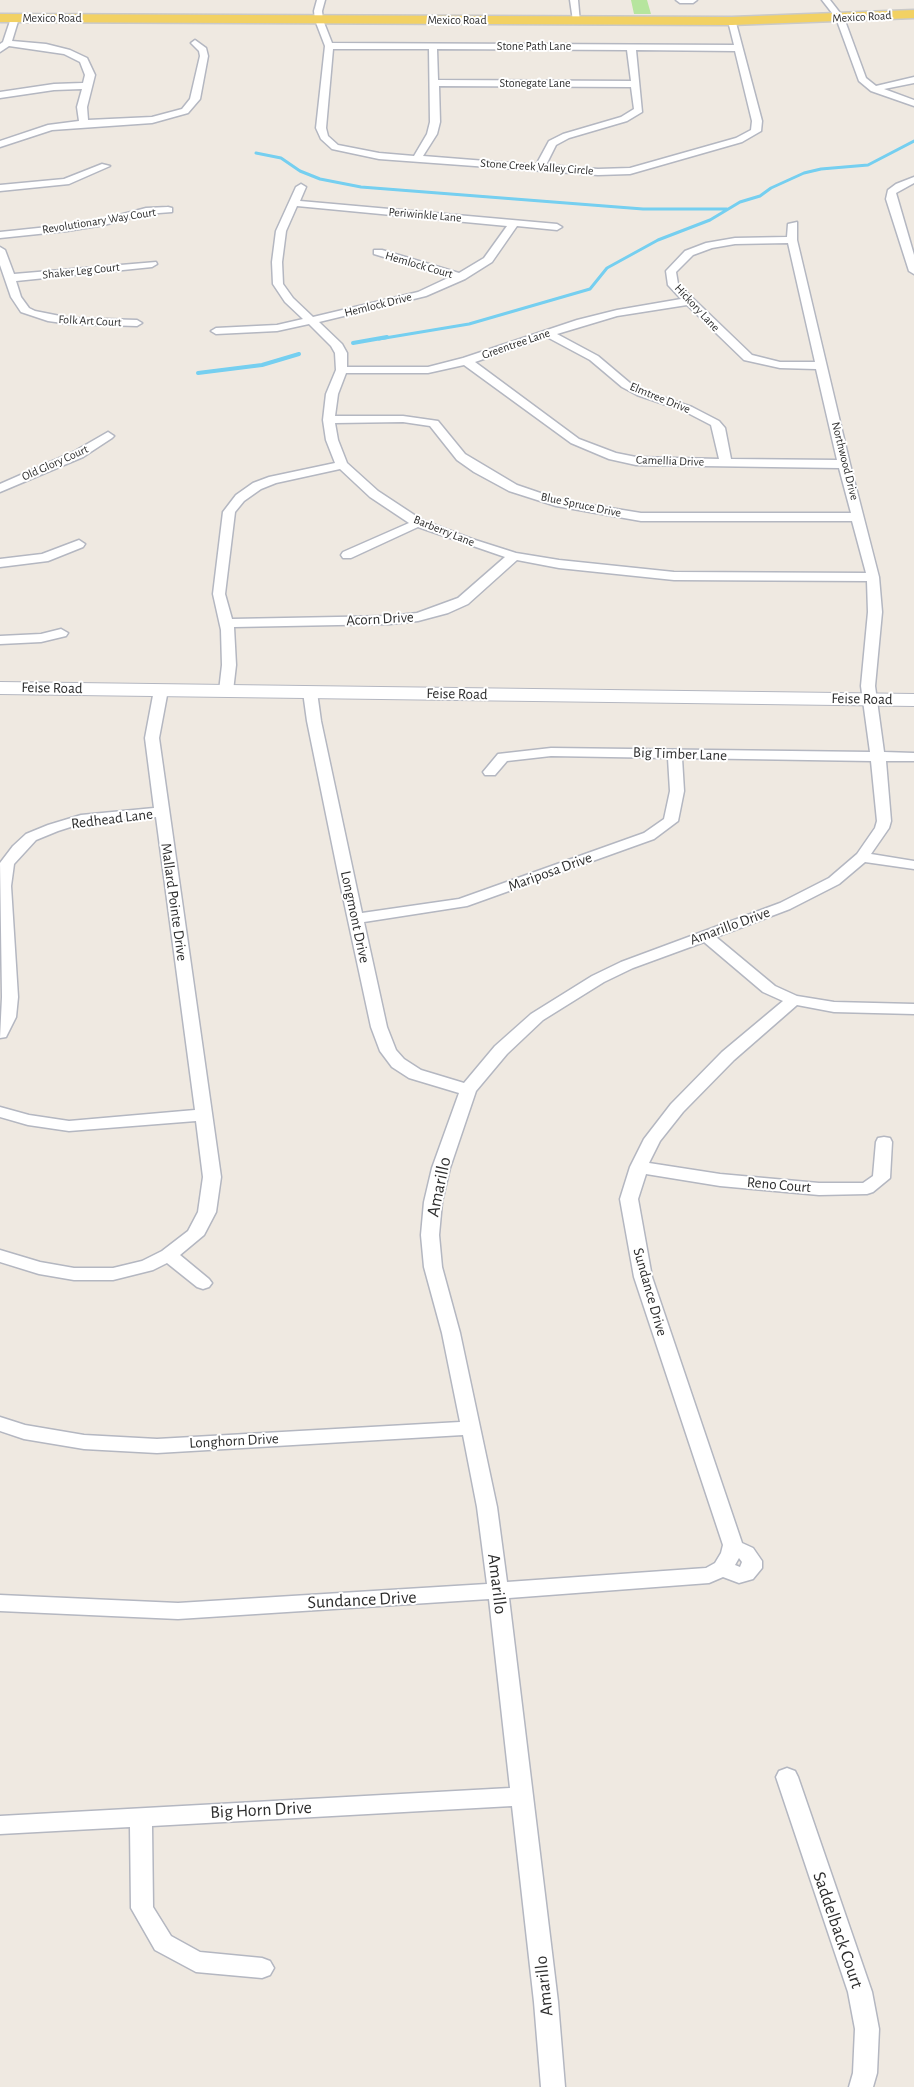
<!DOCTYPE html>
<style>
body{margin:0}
canvas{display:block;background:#efe9e1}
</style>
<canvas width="914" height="2087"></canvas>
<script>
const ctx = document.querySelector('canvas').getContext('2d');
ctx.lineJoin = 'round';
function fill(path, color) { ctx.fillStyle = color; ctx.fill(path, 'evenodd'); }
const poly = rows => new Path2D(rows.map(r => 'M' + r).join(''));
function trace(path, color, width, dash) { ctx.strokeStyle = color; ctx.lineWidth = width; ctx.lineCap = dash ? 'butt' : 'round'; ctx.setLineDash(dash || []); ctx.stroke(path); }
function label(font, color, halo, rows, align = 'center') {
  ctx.font = font + ' "Alegreya Sans",sans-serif'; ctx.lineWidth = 4; ctx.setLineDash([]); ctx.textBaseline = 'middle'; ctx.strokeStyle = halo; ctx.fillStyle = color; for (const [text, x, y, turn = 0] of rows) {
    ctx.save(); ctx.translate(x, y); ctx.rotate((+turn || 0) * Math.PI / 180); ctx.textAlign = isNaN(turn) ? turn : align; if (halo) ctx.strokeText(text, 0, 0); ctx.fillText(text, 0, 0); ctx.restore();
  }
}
fill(poly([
 [631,0,647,0,651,14,634,14]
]), '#b6e59e');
trace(poly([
 [256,153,281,158,300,171,320,179,361,187,643,209,727,209],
 [379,339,469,324,590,289,607,268,658,240,710,220,740,202,760,196,771,188,804,173,821,169,868,165,914,141]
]), '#75cff0', 3);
trace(poly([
 [353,343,387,337],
 [198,373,262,365,299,354]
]), '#75cff0', 4);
const minor = poly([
 [317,0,325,0,322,11,323,20,332,43,734,45,728,21,735,19,762,121,761,131,742,142,630,174,598,175,379,159,332,149,321,139,316,128,325,46,315,20,314,11,317,0],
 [333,49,429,49,430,122,427,134,414,156,379,153,338,145,328,136,326,128,333,49],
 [437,49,627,50,631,81,438,80,437,49],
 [636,50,735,51,752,121,751,130,736,138,630,168,598,169,546,165,556,145,569,138,627,121,642,112,636,50],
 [439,86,631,87,634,109,621,117,563,134,549,141,536,165,423,156,437,134,440,122,439,86],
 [570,0,578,0,580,23,573,21,570,0],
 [676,0,697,0,693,3,680,3,676,0],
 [822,0,830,0,844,18,866,78,876,86,914,77,914,83,884,89,914,100,914,106,871,91,859,81,836,18,822,0],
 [15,15,19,18,12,41,46,44,70,50,87,58,95,75,87,107,88,120,152,117,182,109,190,99,200,56,199,51,191,43,195,40,206,48,208,56,200,99,188,113,152,123,52,130,0,147,0,141,48,125,79,121,77,107,82,89,54,90,0,98,0,92,54,84,83,83,85,75,80,62,64,54,9,46,0,52,0,44,3,42,11,18,15,15],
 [102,164,110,166,69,184,0,191,0,185,64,179,102,164],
 [914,177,914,183,896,193,914,255,914,274,909,271,886,199,888,190,896,184,914,177],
 [301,184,306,187,300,201,557,224,562,227,557,230,517,226,492,262,465,279,426,296,319,322,342,344,347,353,347,367,428,367,463,358,577,320,617,310,681,299,668,285,666,271,685,251,706,243,735,238,787,237,788,224,797,222,797,240,850,464,879,577,882,612,875,686,884,752,914,753,914,761,886,761,891,821,889,828,871,854,914,861,914,869,865,862,839,884,790,909,716,937,775,986,797,996,834,1002,914,1004,914,1014,834,1012,797,1005,734,1060,683,1112,660,1141,649,1163,720,1174,819,1183,863,1183,873,1176,876,1142,878,1138,884,1137,890,1138,892,1142,890,1178,873,1192,867,1194,819,1195,720,1186,646,1174,638,1199,652,1277,742,1543,753,1548,762,1561,762,1568,753,1579,739,1583,723,1577,709,1583,509,1598,558,2002,565,2087,541,2087,534,2002,512,1806,152,1826,153,1907,171,1936,200,1952,262,1958,270,1961,274,1968,270,1975,262,1978,196,1972,155,1950,131,1908,130,1827,0,1834,0,1816,510,1788,489,1599,178,1619,0,1611,0,1595,178,1603,487,1584,477,1507,463,1435,157,1453,84,1449,24,1439,0,1431,0,1417,25,1425,84,1435,157,1439,460,1422,442,1333,424,1267,421,1235,424,1202,432,1168,459,1093,409,1078,392,1067,380,1051,371,1027,340,883,307,721,303,692,305,689,310,688,317,692,321,721,362,913,459,899,644,833,664,819,670,791,668,758,551,756,507,761,495,775,485,775,483,772,498,754,551,748,870,752,861,686,868,612,867,581,674,580,559,568,517,560,468,604,448,613,418,621,390,624,234,627,236,665,233,691,231,694,221,694,219,691,222,665,221,630,213,594,223,512,236,495,253,483,269,477,335,463,326,440,323,420,326,394,336,370,335,353,331,346,309,324,277,331,216,334,211,331,216,328,277,325,303,319,285,302,273,284,272,262,276,231,296,187,301,184],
 [297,206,507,226,484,258,459,273,382,250,374,250,374,254,450,277,418,292,313,317,293,298,283,284,282,262,286,231,297,206],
 [788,243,815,362,780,362,752,355,678,284,676,272,693,255,712,248,735,244,788,243],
 [687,305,744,360,780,368,816,369,837,460,731,459,725,428,719,421,692,407,645,391,630,383,598,356,557,334,617,316,687,305],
 [547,337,590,360,622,387,637,395,684,411,711,425,719,459,636,457,616,453,579,439,475,362,547,337],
 [464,365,571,443,609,459,636,465,839,468,851,513,641,513,598,506,558,499,517,485,465,454,438,421,403,416,335,416,338,394,346,373,428,373,464,365],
 [403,422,430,426,457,460,474,472,509,491,556,506,641,521,852,521,866,573,674,572,559,560,516,553,472,539,422,520,378,491,347,463,338,440,335,423,403,422],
 [340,469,370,497,409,523,343,552,341,555,343,558,351,558,418,527,505,557,458,598,417,613,390,616,232,619,225,594,235,512,244,501,261,489,276,483,340,469],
 [682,758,871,761,877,821,875,828,857,854,829,878,780,903,621,962,592,976,531,1014,495,1046,464,1083,421,1070,404,1059,396,1050,387,1027,364,922,467,906,654,839,678,821,684,791,682,758],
 [704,942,763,992,783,1001,722,1052,671,1104,644,1139,630,1167,620,1199,634,1277,723,1545,721,1553,715,1563,706,1568,507,1582,497,1507,460,1333,442,1267,439,1235,442,1202,450,1168,476,1091,507,1054,543,1020,604,982,633,968,704,942],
 [739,1558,742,1562,740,1567,735,1565,739,1558],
 [168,207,172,208,172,212,146,214,104,225,67,231,0,238,0,232,67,225,104,219,146,208,168,207],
 [0,247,5,250,14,274,156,262,157,264,152,267,16,281,21,297,29,308,35,311,70,318,137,320,142,323,137,326,70,324,48,321,21,312,11,297,0,265,0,247],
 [108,432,114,436,112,438,83,457,0,492,0,484,75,451,108,432],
 [79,540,85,544,83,547,48,561,0,567,0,559,42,554,79,540],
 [61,629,68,633,66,636,41,642,0,644,0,636,41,634,61,629],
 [161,686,168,690,159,738,221,1177,216,1212,204,1235,180,1255,209,1279,212,1283,209,1287,203,1289,197,1287,167,1263,153,1270,113,1280,74,1280,39,1274,0,1262,0,1250,40,1262,74,1268,113,1268,142,1261,162,1251,188,1231,198,1212,203,1177,196,1121,69,1131,28,1125,0,1117,0,1107,29,1115,69,1121,195,1110,156,817,83,823,58,831,36,840,14,864,11,886,18,997,16,1017,6,1037,0,1038,2,997,0,863,13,846,26,834,48,825,81,815,154,808,145,738,154,690,161,686],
 [787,1768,795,1771,798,1777,872,1992,879,2029,877,2073,873,2087,849,2087,853,2073,855,2029,848,1992,776,1777,779,1771,787,1768]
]);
const secondary = poly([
 [0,682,914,694,914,706,0,694,0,682]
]);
const primary = poly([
 [914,10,914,18,732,25,0,22,0,14,732,17,914,10]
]);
trace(minor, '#b4b7c1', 3);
trace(secondary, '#b4b7c1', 2);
trace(primary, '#c9c9c9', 3);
fill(minor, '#fff');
fill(secondary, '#fff');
fill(primary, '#f2d163');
label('12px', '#2e2e2e', '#fff', [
 ["Mexico Road",862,17,-3],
 ["Mexico Road",52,18],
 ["Mexico Road",457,20],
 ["Stone Path Lane",534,46],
 ["Stonegate Lane",535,83],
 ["Stone Creek Valley Circle",537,167,4],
 ["Periwinkle Lane",425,215,5],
 ["Revolutionary Way Court",99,221,-9],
 ["Hemlock Court",419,265,16],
 ["Shaker Leg Court",81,271,-6],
 ["Hemlock Drive",378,305,-14],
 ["Hickory Lane",697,308,47],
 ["Folk Art Court",90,321,3],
 ["Greentree Lane",516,344,-19],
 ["Elmtree Drive",660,398,22],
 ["Camellia Drive",670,461,2],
 ["Northwood Drive",845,461,76],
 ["Old Glory Court",55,463,-24],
 ["Blue Spruce Drive",581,505,12],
 ["Barberry Lane",444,531,22]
]);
label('15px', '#2e2e2e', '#fff', [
 ["Acorn Drive",380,619,-3],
 ["Feise Road",52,688,1],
 ["Feise Road",457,694,1],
 ["Feise Road",862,699,1],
 ["Big Timber Lane",680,754,2],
 ["Redhead Lane",112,819,-7],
 ["Mariposa Drive",550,872,-20],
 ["Mallard Pointe Drive",174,902,82],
 ["Longmont Drive",355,917,78],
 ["Amarillo Drive",730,926,-20],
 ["Reno Court",779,1185,5],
 ["Sundance Drive",650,1292,74],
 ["Longhorn Drive",234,1441,-3]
]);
label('18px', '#2e2e2e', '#fff', [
 ["Amarillo",439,1187,-78],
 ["Amarillo",497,1584,83],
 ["Sundance Drive",362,1600,-3],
 ["Big Horn Drive",261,1810,-3],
 ["Saddelback Court",838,1930,71],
 ["Amarillo",544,1986,-96]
]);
</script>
